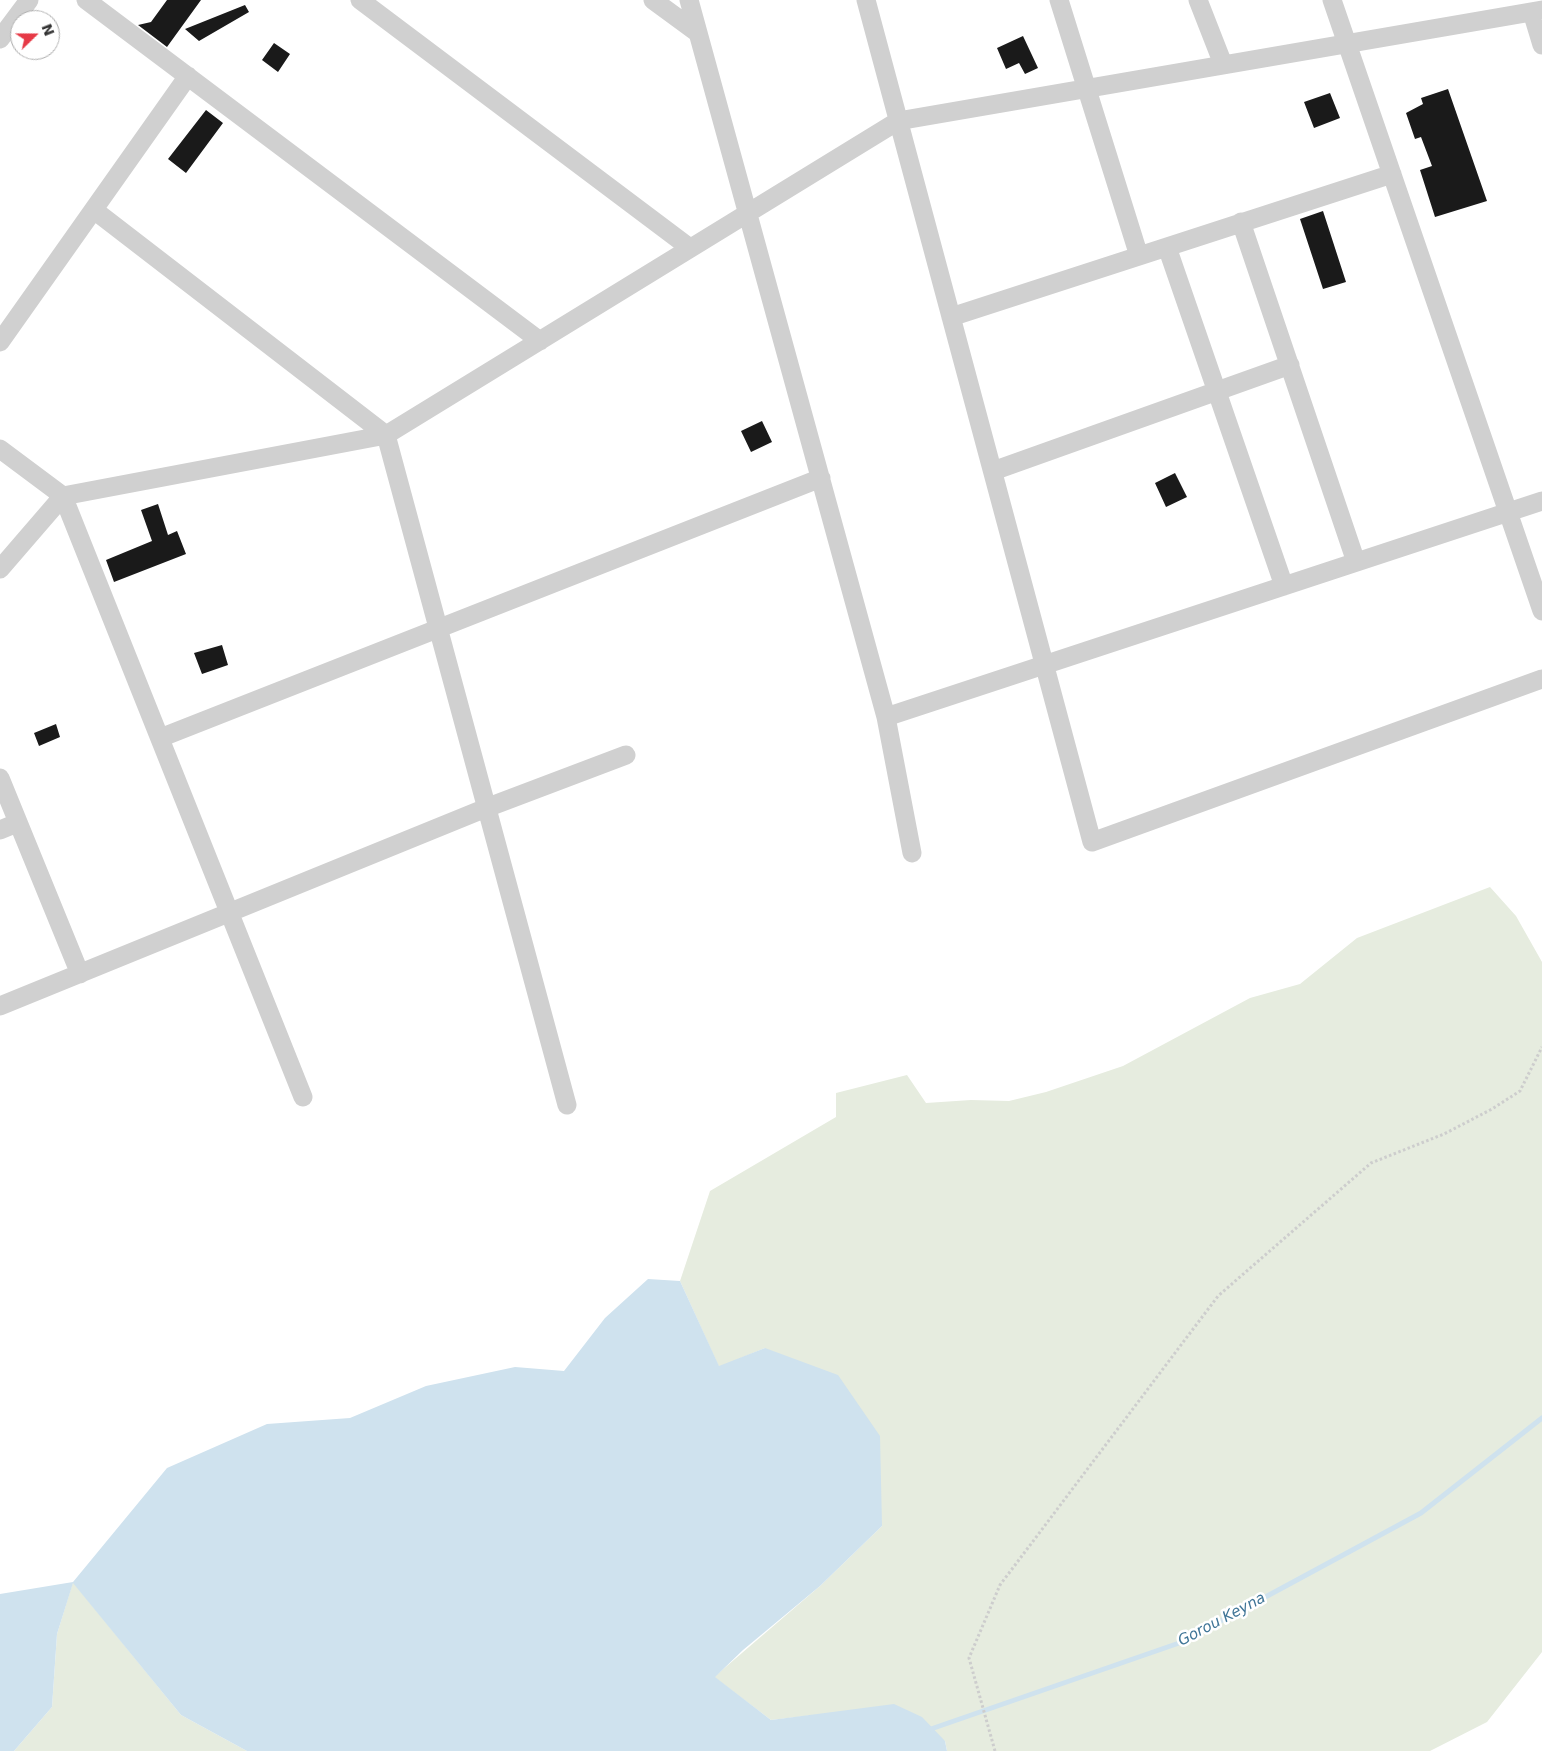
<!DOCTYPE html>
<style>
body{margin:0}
#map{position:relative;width:1542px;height:1751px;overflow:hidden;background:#fff;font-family:"DejaVu Sans",sans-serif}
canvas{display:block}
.north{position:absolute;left:10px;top:10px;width:50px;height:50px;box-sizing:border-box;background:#fff;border:1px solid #adadad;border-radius:50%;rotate:68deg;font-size:14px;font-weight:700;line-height:20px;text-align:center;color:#333}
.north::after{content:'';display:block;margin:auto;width:18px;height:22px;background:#e63946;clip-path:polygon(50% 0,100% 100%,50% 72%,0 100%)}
</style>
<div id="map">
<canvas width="1542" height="1751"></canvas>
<div class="north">N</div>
</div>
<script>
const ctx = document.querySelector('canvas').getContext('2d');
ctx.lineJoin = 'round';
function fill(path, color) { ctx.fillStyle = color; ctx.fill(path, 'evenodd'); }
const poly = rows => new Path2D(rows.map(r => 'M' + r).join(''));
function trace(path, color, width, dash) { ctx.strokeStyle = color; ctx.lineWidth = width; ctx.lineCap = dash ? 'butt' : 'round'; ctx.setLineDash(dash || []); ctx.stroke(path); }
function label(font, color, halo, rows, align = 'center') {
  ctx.font = font + ' "DejaVu Sans",sans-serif'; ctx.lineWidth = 5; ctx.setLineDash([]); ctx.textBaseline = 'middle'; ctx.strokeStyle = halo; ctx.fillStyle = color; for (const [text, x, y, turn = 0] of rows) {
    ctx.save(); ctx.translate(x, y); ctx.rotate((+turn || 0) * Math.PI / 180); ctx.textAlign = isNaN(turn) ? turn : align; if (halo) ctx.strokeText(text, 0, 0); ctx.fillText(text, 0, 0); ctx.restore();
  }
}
fill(poly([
 [1490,887,1516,916,1542,962,1542,1652,1487,1722,1430,1751,947,1751,945,1741,831,1713,771,1720,714,1677,820,1586,882,1526,765,1348,719,1367,680,1281,710,1191,836,1117,836,1093,907,1075,926,1103,971,1100,1009,1101,1046,1092,1123,1066,1250,998,1300,984,1357,938],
 [73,1582,181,1715,247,1751,14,1751,52,1707,57,1634]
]), '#e6ecdf');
fill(poly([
 [648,1279,680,1281,719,1366,765,1348,838,1375,880,1436,882,1526,820,1586,743,1650,715,1677,771,1720,894,1704,922,1717,945,1741,947,1751,247,1751,181,1715,73,1583,57,1634,52,1707,14,1751,0,1751,0,1594,73,1582,167,1468,267,1424,350,1418,426,1386,515,1367,564,1371,605,1318]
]), '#cfe2ee');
trace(poly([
 [928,1730,1182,1642,1421,1513,1542,1418]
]), '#cfe2ee', 5);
fill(poly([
 [167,0,201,0,167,47,138,25,151,22],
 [245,5,249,12,199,41,185,29],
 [1023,36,1038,68,1025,74,1019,63,1006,69,997,48],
 [274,43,290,54,278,72,262,60],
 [1448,89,1487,201,1435,217,1420,170,1432,166,1421,137,1415,139,1406,113,1423,104,1421,98],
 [1330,93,1340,118,1314,128,1304,102],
 [206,110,223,123,186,173,168,159],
 [1323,211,1346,282,1323,289,1300,219],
 [762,421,772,442,751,452,741,431],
 [1175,473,1187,497,1166,507,1155,483],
 [158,504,168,535,177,531,186,554,114,582,106,560,152,541,141,510],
 [222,645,228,665,202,674,194,653],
 [56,724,60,737,39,746,34,733]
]), '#1a1a1a');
trace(poly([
 [995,1751,969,1658,1000,1585,1218,1296,1371,1163,1444,1134,1492,1109,1520,1091,1542,1047]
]), '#cdcdcd', 3, [2.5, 2.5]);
trace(poly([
 [86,0,540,341],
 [360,0,690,248],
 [653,0,698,33],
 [689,0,886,717,912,853],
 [866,0,1092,842,1542,679],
 [1059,0,1139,256],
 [1198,0,1223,64],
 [1332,0,1542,611],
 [1532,12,1542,45],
 [0,39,29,0],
 [94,210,386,435,567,1105],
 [1241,222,1356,562],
 [1167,247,1284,586],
 [951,317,1392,174],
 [0,342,188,76],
 [0,449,63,496,386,435,898,121,1542,10],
 [993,471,1290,365],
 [0,569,63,496,303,1097],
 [886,717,1542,501],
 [160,738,821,478],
 [0,778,80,974],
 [0,830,17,823],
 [0,1006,486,808,626,755]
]), '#d0d0d0', 19);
label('italic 15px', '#3f7597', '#fff', [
 ["Gorou Keyna",1222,1620,-28]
]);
</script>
